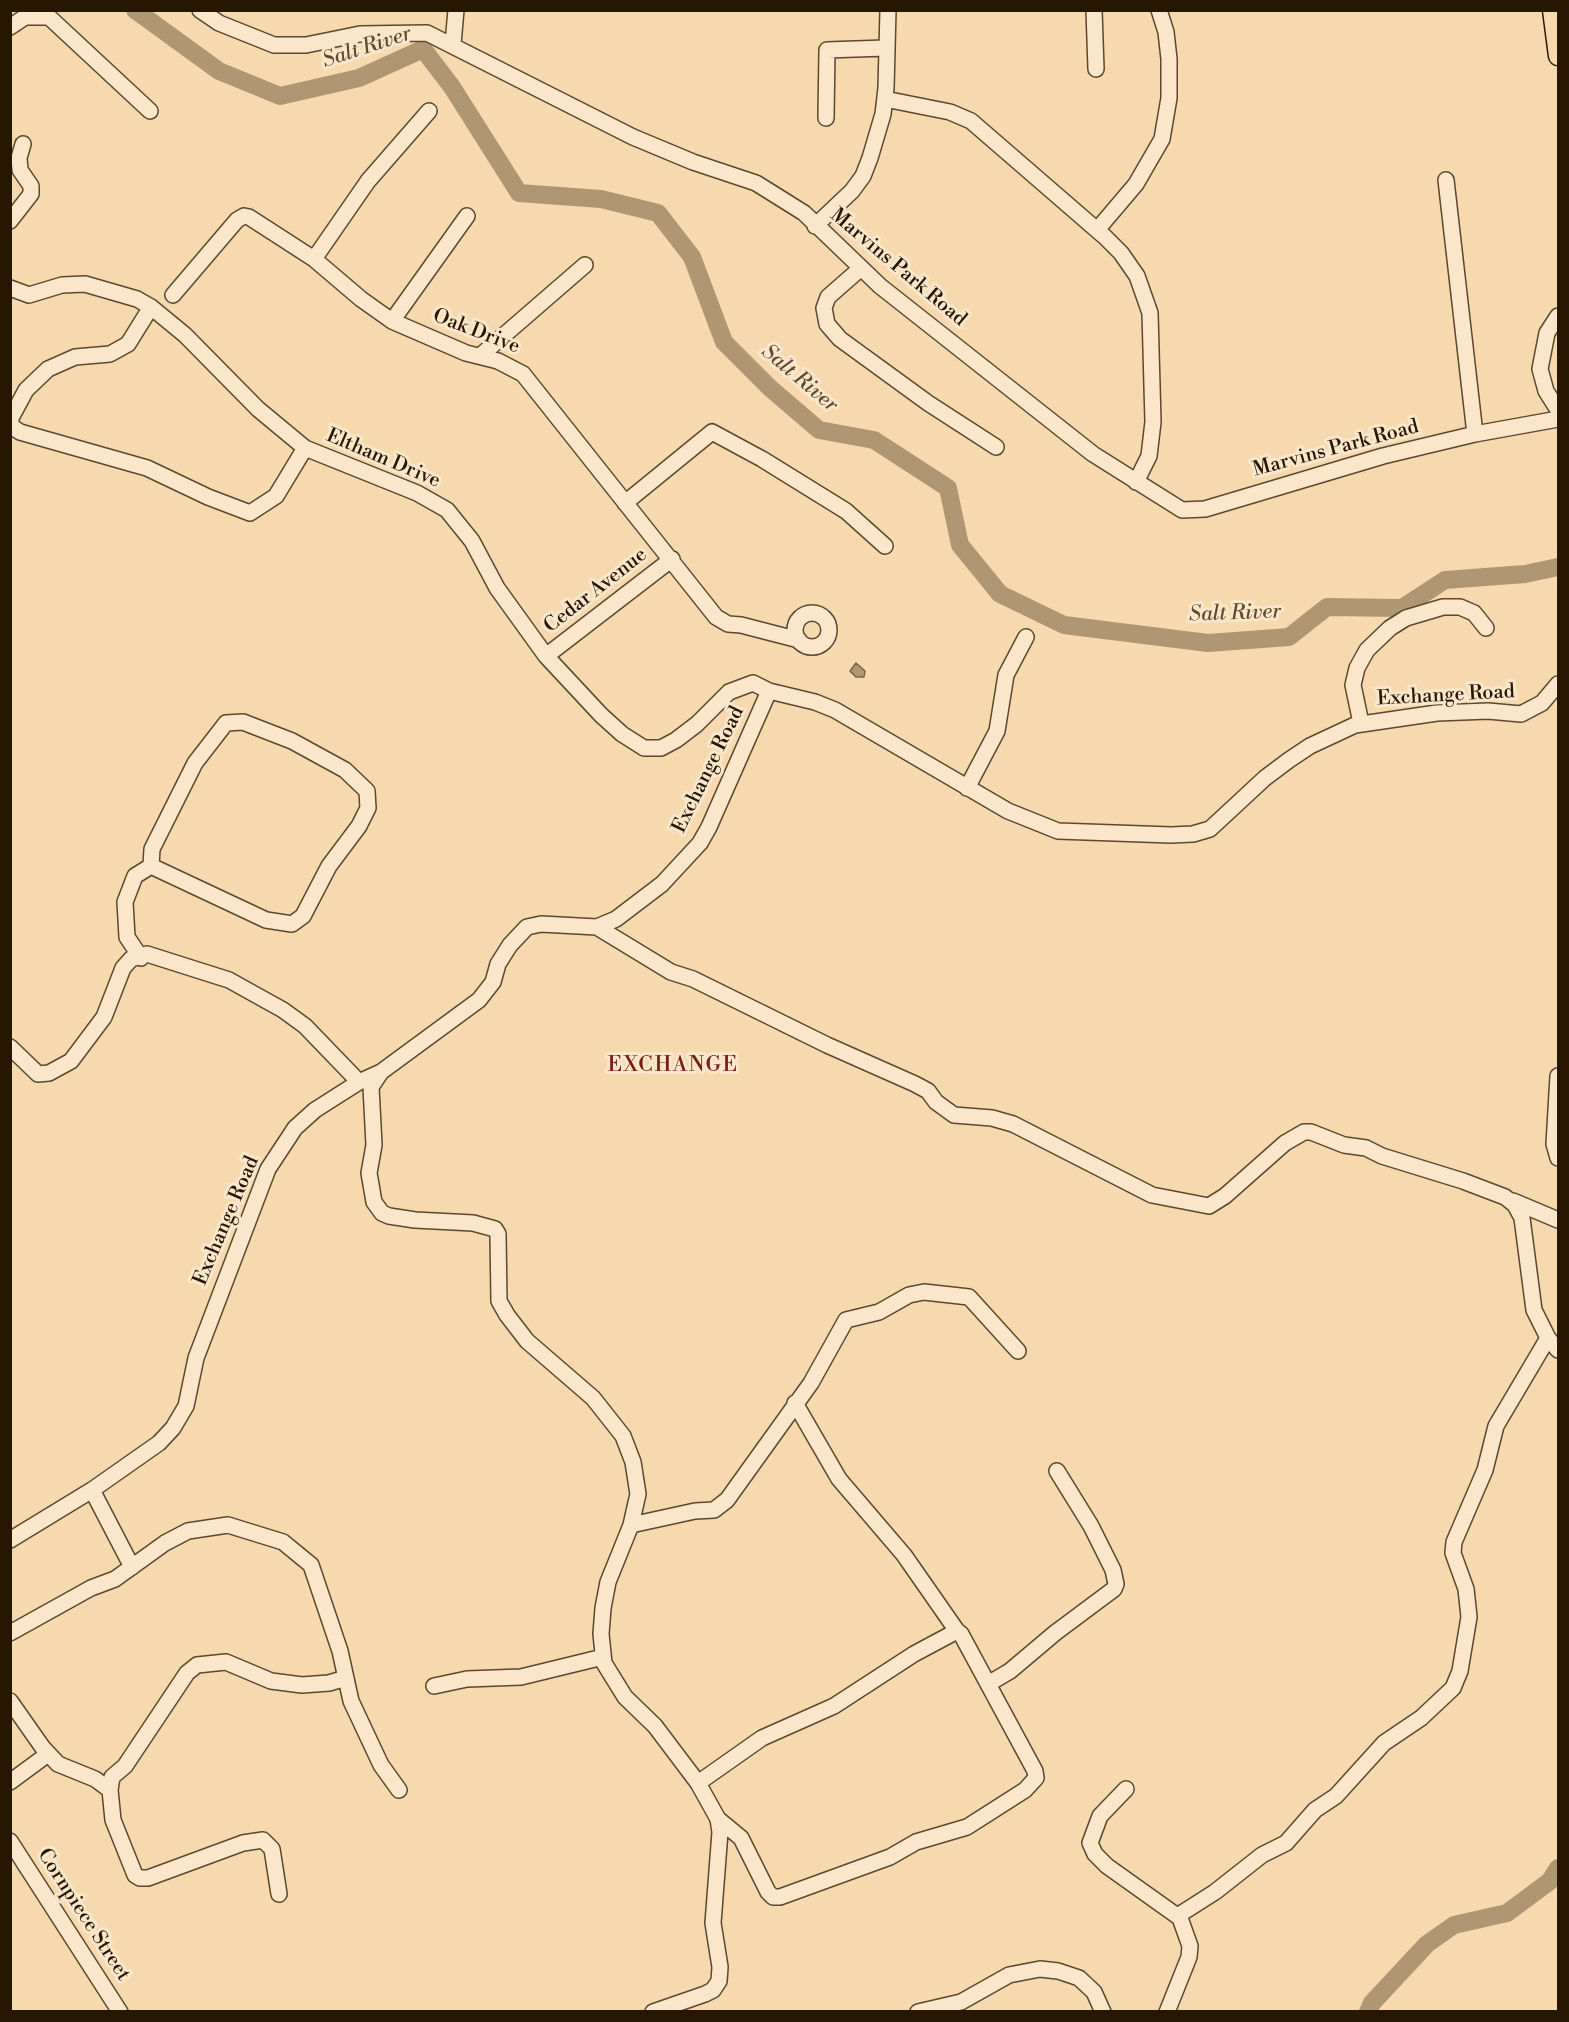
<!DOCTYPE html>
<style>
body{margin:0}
#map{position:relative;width:1569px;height:2022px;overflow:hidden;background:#f6d9af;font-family:"Libre Bodoni",serif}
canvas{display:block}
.frame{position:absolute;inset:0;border:12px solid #281700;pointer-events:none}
</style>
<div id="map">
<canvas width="1569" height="2022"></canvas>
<div class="frame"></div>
</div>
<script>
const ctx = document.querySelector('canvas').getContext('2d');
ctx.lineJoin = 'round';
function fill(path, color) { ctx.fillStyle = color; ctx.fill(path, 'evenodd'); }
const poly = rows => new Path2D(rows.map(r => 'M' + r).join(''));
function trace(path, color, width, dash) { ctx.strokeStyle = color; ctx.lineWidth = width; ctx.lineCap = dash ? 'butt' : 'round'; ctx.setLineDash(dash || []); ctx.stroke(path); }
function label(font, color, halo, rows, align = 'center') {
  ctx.font = font + ' "Libre Bodoni",serif'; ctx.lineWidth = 6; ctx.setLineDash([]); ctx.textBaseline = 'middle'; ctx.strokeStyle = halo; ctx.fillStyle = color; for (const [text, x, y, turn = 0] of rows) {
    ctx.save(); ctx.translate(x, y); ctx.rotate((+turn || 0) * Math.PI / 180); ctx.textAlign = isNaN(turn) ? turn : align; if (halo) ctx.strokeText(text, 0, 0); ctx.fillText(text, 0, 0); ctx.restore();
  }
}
const water = poly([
 [856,663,865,671,864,677,856,677,850,671,856,663]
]);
fill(water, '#b09774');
trace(water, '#7a6446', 1.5);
trace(poly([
 [135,10,219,71,280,96,359,78,423,49,452,87,519,193,601,199,658,213,692,257,724,342,770,388,819,430,874,440,948,488,960,545,1000,594,1064,625,1208,643,1289,637,1327,607,1402,608,1445,580,1525,574,1558,567],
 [1368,2012,1372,2003,1427,1944,1454,1925,1507,1913,1550,1881,1558,1868]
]), '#b09774', 18);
const minor = poly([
 [200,10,219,23,274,45,306,45,360,34,427,33,633,137,693,162,756,183,804,213,880,286,1093,454,1182,510,1205,509,1383,456,1475,434,1558,419],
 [1094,10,1096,69],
 [10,27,25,17,49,17,150,111],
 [453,44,456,10],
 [885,99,950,112,971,121,1105,237,1121,253,1137,276,1150,313,1153,422,1149,456,1136,482],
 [826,118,827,50,885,48],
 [1446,180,1475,434],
 [10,221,31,194,31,186,20,170,19,158,23,144],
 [815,226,852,191,863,176,870,158,883,114,886,88,888,10],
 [1097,230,1136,184,1162,139,1169,98,1169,59,1166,32,1159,10],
 [314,259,368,181,429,111],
 [860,269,828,297,824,308,827,324,840,339,928,403,996,447],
 [10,288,29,295,62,285,85,284,137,299,151,307,185,335,258,409,305,448,417,493,447,510,472,541,497,588,546,656,601,715,622,734,644,748,661,748,676,740,697,724,729,692,753,683,769,691],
 [173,295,237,220,244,216,249,217,314,259,361,299,392,321,466,353,498,361,523,374,716,617,728,624,741,625,799,640],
 [151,307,128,344,110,354,75,357,48,369,26,390,11,418,11,426,20,432,147,468,208,497,250,513,276,496,305,448],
 [1558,316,1547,333,1540,369,1546,391,1558,410],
 [392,321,467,216],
 [480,356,585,265],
 [625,503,712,432,762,459,846,511,885,546],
 '795 630a17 17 0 1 1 34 0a17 17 0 1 1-34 0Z',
 [546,656,672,559],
 [1361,723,1353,685,1357,668,1367,650,1390,628,1406,618,1443,607,1460,607,1474,613,1486,628],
 [967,788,997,731,1006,675,1026,637],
 [597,927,671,972,693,979,827,1045,915,1084,928,1091,936,1102,954,1115,992,1118,1013,1124,1152,1195,1209,1206,1225,1196,1285,1143,1304,1132,1311,1132,1344,1145,1366,1148,1382,1156,1463,1181,1505,1197,1515,1205,1522,1218,1534,1310,1548,1338,1558,1350],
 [141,958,127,937,125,902,135,876,151,866,152,849,195,763,226,723,243,722,292,741,345,770,367,791,368,808,359,826,329,866,303,916,292,924,266,920,151,866],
 [10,1047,38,1074,49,1073,71,1061,104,1017,123,968,131,959,147,954,229,980,283,1010,305,1026,359,1082],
 [381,1072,371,1087,374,1145,369,1173,374,1202,382,1213,389,1216,415,1220,473,1223,495,1229,498,1234,499,1301,507,1315,527,1341,593,1398,623,1436,633,1462,638,1494,631,1525,608,1582,603,1608,601,1634,604,1663,625,1697,655,1726,698,1783,718,1819,720,1832,713,1923,720,1967,719,1981,713,1990,705,1994,653,2012],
 [1558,1076,1554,1144,1558,1158],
 [1513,1201,1558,1220],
 [92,1490,132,1567],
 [631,1525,695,1511,714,1510,727,1500,811,1383,846,1320,879,1312,909,1295,924,1292,969,1297,1018,1351],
 [10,1540,92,1490,159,1443,173,1428,186,1406,196,1358,268,1169,295,1128,315,1110,359,1082,381,1072,479,1000,493,982,498,964,510,945,527,927,541,924,597,927,616,919,662,884,700,843,709,827,769,691,815,702,835,710,1008,811,1058,831,1171,835,1193,834,1210,829,1265,778,1289,760,1310,746,1355,725,1437,713,1488,711,1521,714,1542,703,1558,684],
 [10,1633,91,1588,115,1579,165,1543,188,1531,228,1525,283,1542,311,1565,340,1651,351,1701,381,1765,399,1790],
 [988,1684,1010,1671,1055,1633,1114,1589,1116,1584,1113,1570,1091,1526,1057,1471],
 [434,1686,467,1679,521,1677,603,1657],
 [10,1701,43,1748,58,1764,95,1779,110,1790,112,1777,125,1766,187,1673,197,1665,226,1662,271,1681,302,1685,329,1683,346,1678],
 [10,1782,48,1754],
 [698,1783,762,1738,834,1706,914,1654,957,1631],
 [1126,1789,1100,1816,1090,1843,1095,1854,1107,1866,1180,1918],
 [110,1790,113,1820,135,1875,140,1878,148,1878,243,1843,263,1840,272,1849,279,1894],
 [718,1819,741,1838,768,1892,773,1897,780,1897,890,1857,916,1842,967,1827,1025,1790,1036,1778,1035,1771,961,1634,957,1631,904,1555,839,1479,795,1403],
 [10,1841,120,2012],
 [918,2012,961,2002,1009,1975,1040,1969,1058,1971,1079,1978,1094,1992,1103,2012],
 [1167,2012,1189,1957,1190,1946,1180,1918,1182,1913,1215,1892,1262,1855,1286,1843,1315,1810,1336,1796,1384,1743,1421,1718,1453,1688,1460,1671,1469,1617,1466,1589,1453,1553,1454,1542,1485,1470,1496,1426,1548,1338]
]);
const major = poly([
 [1552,10,1558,56]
]);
trace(minor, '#5c482c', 18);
trace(major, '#281700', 21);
trace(minor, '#f9e6cb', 15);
trace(major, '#f6d9af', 18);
label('20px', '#281700', '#f9e6cb', [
 ["Marvins Park Road",898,268,40],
 ["Oak Drive",476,332,21],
 ["Marvins Park Road",1336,449,-15],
 ["Eltham Drive",383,459,23],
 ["Cedar Avenue",596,591,-38],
 ["Exchange Road",1446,696,-3],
 ["Exchange Road",709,770,-64],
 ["Exchange Road",227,1221,-67],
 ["Cornpiece Street",83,1915,57]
]);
label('italic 21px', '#5e4a2e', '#f9e6cb', [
 ["Salt River",367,48,-18],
 ["Salt River",799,379,40],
 ["Salt River",1235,614,-2]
]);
ctx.letterSpacing = '1.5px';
label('21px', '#7a1f14', '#f9e6cb', [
 ["EXCHANGE",673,1066]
]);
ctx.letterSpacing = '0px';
</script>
